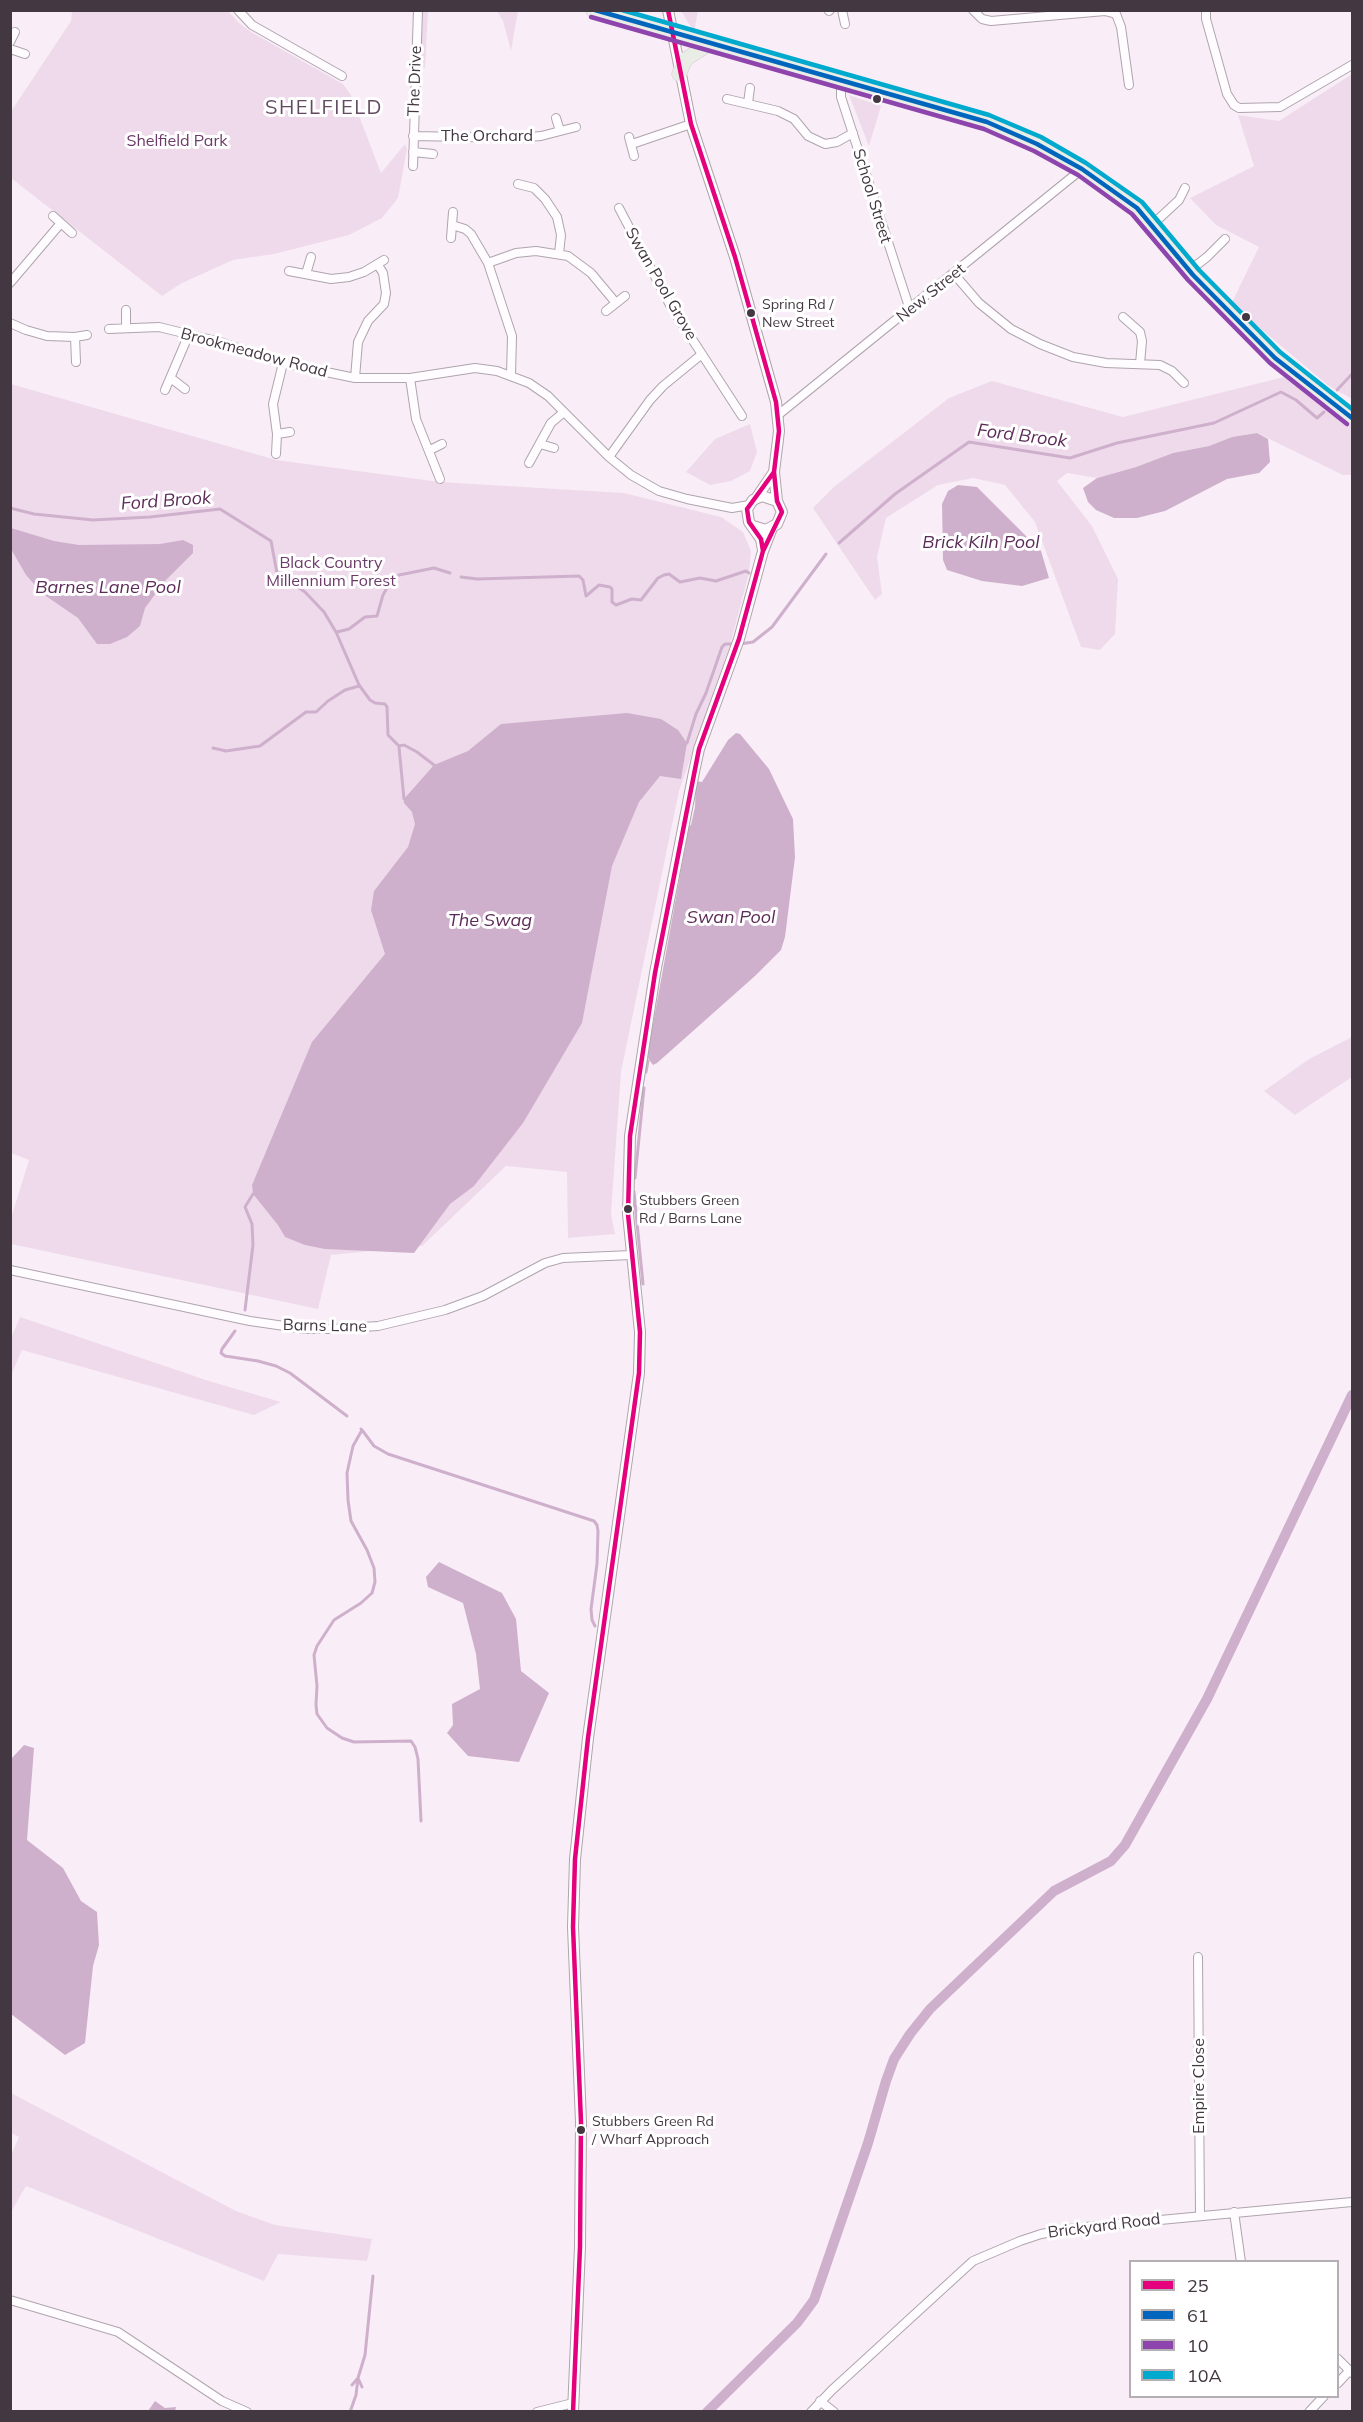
<!DOCTYPE html>
<style>
body{margin:0}
#map{position:relative;width:1363px;height:2422px;overflow:hidden;background:#f9eef7;font-family:Mulish,sans-serif}
canvas{display:block}
.frame{position:absolute;inset:0;border:12px solid #433742;pointer-events:none}
.legend{position:absolute;left:1129px;top:2260px;width:210px;height:138px;box-sizing:border-box;background:#fff;border:2px solid #b4afb3;margin:0;padding:8px 10px;list-style:none;font-size:18px;color:#433742}
.legend li{display:flex;align-items:center;gap:12px;height:30px}
.legend b{width:30px;border:2px solid #b4afb3}
</style>
<div id="map">
<canvas width="1363" height="2422"></canvas>
<div class="frame"></div>
<ul class="legend">
<li><b style="height:8px;background:#e5007d"></b>25</li>
<li><b style="height:8px;background:#0065bd"></b>61</li>
<li><b style="height:8px;background:#8e44ad"></b>10</li>
<li><b style="height:8px;background:#00a9ce"></b>10A</li>
</ul>
</div>
<script>
const ctx = document.querySelector('canvas').getContext('2d');
ctx.lineJoin = 'round';
function fill(path, color) { ctx.fillStyle = color; ctx.fill(path, 'evenodd'); }
const poly = rows => new Path2D(rows.map(r => 'M' + r).join(''));
function trace(path, color, width, dash) { ctx.strokeStyle = color; ctx.lineWidth = width; ctx.lineCap = dash ? 'butt' : 'round'; ctx.setLineDash(dash || []); ctx.stroke(path); }
function label(font, color, halo, rows, align = 'center') {
  ctx.font = font + ' Mulish,sans-serif'; ctx.lineWidth = 6; ctx.setLineDash([]); ctx.textBaseline = 'middle'; ctx.strokeStyle = halo; ctx.fillStyle = color; for (const [text, x, y, turn = 0] of rows) {
    ctx.save(); ctx.translate(x, y); ctx.rotate((+turn || 0) * Math.PI / 180); ctx.textAlign = isNaN(turn) ? turn : align; if (halo) ctx.strokeText(text, 0, 0); ctx.fillText(text, 0, 0); ctx.restore();
  }
}
fill(poly([
 [72,11,228,11,239,23,251,32,343,84,351,95,381,173,405,144,407,149,398,198,382,218,349,235,274,254,233,260,182,283,162,296,11,178,10,113,71,21],
 [422,11,428,11,425,68,419,67],
 [497,11,518,11,511,51,503,21],
 [681,11,698,11,694,32],
 [1352,74,1352,399,1329,386,1231,304,1259,247,1216,225,1190,198,1254,166,1238,115,1279,121],
 [849,95,881,106,869,146],
 [1284,377,1352,427,1352,475,1343,475,1257,433,1232,437,1209,446,1173,453,1136,467,1097,478,1067,473,1057,481,1092,526,1118,579,1115,634,1100,650,1081,647,1035,522,1005,485,973,478,938,485,886,518,877,557,882,594,875,600,813,508,835,486,949,398,992,381,1123,417],
 [11,384,276,460,440,482,624,493,721,517,743,532,751,551,749,573,729,649,679,791,621,1072,611,1214,615,1234,568,1238,567,1172,506,1166,422,1246,331,1255,318,1309,11,1244,11,1218,29,1160,11,1153],
 [750,424,757,452,750,471,731,481,710,485,686,472,715,439],
 [1352,1037,1352,1077,1295,1115,1264,1091,1309,1059],
 [20,1317,209,1381,281,1402,254,1415,22,1350,11,1375,11,1338],
 [11,2093,236,2211,275,2225,372,2239,367,2261,278,2254,264,2281,26,2186,11,2212,11,2155,19,2137,11,2133]
]), '#efdaec');
fill(poly([
 [1257,433,1268,439,1270,462,1259,473,1227,479,1165,511,1137,518,1114,518,1096,510,1088,502,1083,488,1097,478,1136,467,1173,453,1209,446,1232,437],
 [958,485,977,487,1041,551,1049,578,1022,586,982,581,947,570,943,560,942,504,948,491],
 [11,528,54,541,79,545,160,544,183,540,193,545,193,553,164,582,145,608,140,626,127,637,110,644,97,644,78,618,43,594,26,575,11,549],
 [627,713,661,719,678,730,687,743,681,779,660,776,639,802,612,866,582,1023,523,1123,474,1186,450,1204,414,1253,325,1249,305,1245,285,1237,278,1225,253,1194,252,1185,312,1042,385,954,371,910,374,891,408,847,415,824,412,812,404,803,404,799,434,765,468,751,501,724],
 [736,733,740,734,769,769,793,819,795,857,785,937,781,950,755,976,657,1063,653,1065,647,1057,689,826,691,825,695,807,696,781,702,782,728,740],
 [439,1562,502,1593,516,1619,521,1671,549,1693,519,1762,468,1756,447,1733,453,1725,452,1704,480,1689,476,1654,463,1603,428,1587,426,1577],
 [24,1745,34,1748,27,1840,63,1868,81,1901,97,1912,99,1945,93,1966,85,2043,65,2055,11,2014,11,1759],
 [155,2401,165,2408,176,2407,175,2411,177,2411,148,2411]
]), '#cfb0cc');
trace(poly([
 [1337,390,1352,374],
 [10,508,34,514,93,520,150,517,220,509,271,541,277,573,305,592,324,612,336,632,359,685,370,700,375,703,385,704,387,707,388,735,399,746,404,745,417,752,434,765],
 [839,543,895,494,969,442,1070,458,1117,443,1214,423,1281,392,1296,400,1317,418,1324,412],
 [461,577,477,579,579,576,583,580,586,596,599,585,610,587,612,589,612,602,616,605,632,599,641,600,658,578,664,575,669,574,680,582,700,578,716,581,746,571,749,573],
 [337,632,349,629,365,617,377,616,383,595,391,581,399,575,434,568,450,573],
 [740,644,753,642,772,627,826,554],
 [687,743,696,714,706,693,722,647,725,644,733,644],
 [399,747,404,799],
 [213,748,226,751,260,746,306,712,316,712,328,701,345,690,359,686],
 [646,1072,648,1061],
 [635,1178,644,1088],
 [634,1192,643,1284],
 [245,1310,253,1245,252,1224,245,1207,253,1194],
 [235,1331,222,1349,221,1353,225,1356,258,1361,276,1366,290,1373,347,1416],
 [361,1429,362,1430,353,1446,347,1473,348,1500,351,1521,367,1550,374,1568,375,1582,372,1593,361,1603,334,1620,317,1646,314,1655,317,1686,316,1705,317,1714,327,1728,342,1738,354,1742,411,1741,415,1747,418,1759,421,1821],
 [362,1430,374,1446,388,1454,594,1521,597,1525,598,1531,597,1564,591,1609,592,1620,595,1626],
 [352,2385,358,2378,362,2387],
 [350,2412,356,2395,358,2378,365,2355,373,2276]
]), '#cfb0cc', 3);
trace(poly([
 [707,2412,797,2323,814,2300,868,2143,886,2081,894,2059,910,2034,930,2009,1054,1891,1111,1861,1125,1845,1207,1699,1352,1395]
]), '#cfb0cc', 10);
const minor = poly([
 [238,10,252,25,342,76],
 [842,10,845,24],
 [973,10,982,19,991,21,1105,11,1116,14,1121,27,1129,85],
 [1206,10,1206,19,1227,94,1234,105,1239,108,1280,107,1352,65],
 [829,11,830,10],
 [10,42,15,32],
 [10,49,25,54],
 [841,80,841,97,910,310],
 [727,99,778,111,794,119,808,136,825,144,837,142,853,133],
 [748,103,750,88],
 [556,118,560,131],
 [413,136,517,138,541,136,576,127],
 [629,137,634,156],
 [632,144,691,124],
 [413,152,433,154],
 [413,166,418,10],
 [518,184,534,188,545,199,557,217,561,235,559,254],
 [619,208,670,305,742,416],
 [53,216,72,233],
 [452,225,465,229,471,234,488,263,512,336,511,375],
 [1152,225,1179,200,1185,188],
 [451,238,453,212],
 [488,263,516,253,536,251,568,256,591,273,616,303],
 [289,271,331,279,349,277,364,272,384,260],
 [1189,271,1207,257,1225,239],
 [306,274,311,257],
 [954,274,979,303,1011,329,1040,344,1073,357,1106,363,1160,365,1172,371,1184,383],
 [10,283,61,223],
 [606,311,625,296],
 [1123,317,1140,332,1142,341,1140,364],
 [10,323,26,330,47,336,75,337,87,335],
 [126,327,126,310],
 [109,329,159,327,220,342,283,363,355,378,410,378,475,368,497,371,529,383,548,396,609,457,631,475,659,491,687,499,732,508,749,505],
 [75,337,76,362],
 [355,378,358,342,368,321,384,304,386,293,383,273,378,265],
 [410,378,416,419,440,479],
 [172,379,185,389],
 [165,390,189,334],
 [778,415,1082,169],
 [277,434,290,432],
 [540,444,554,448],
 [430,450,442,444],
 [276,454,277,434,273,404,283,363],
 [609,457,650,400,663,386,702,354],
 [529,463,551,423,564,412],
 [10,1270,250,1321,305,1329,331,1329,378,1326,445,1310,483,1296,545,1263,563,1258,631,1255],
 [1198,1957,1200,2215],
 [1234,2212,1241,2262],
 [10,2300,118,2332,222,2401,247,2412],
 [1338,2359,1352,2373],
 [1338,2383,1350,2370],
 [820,2401,834,2412],
 [537,2412,573,2403],
 [811,2412,832,2390,973,2261,1020,2241,1041,2234,1075,2228,1352,2202],
 [1309,2412,1324,2396]
]);
const tertiary = poly([
 [668,10,691,124,735,257,776,402,779,431,774,472,777,501],
 [757,497,774,472],
 [753,526,766,530,777,524,782,512,777,501,762,496,753,500,747,509,749,522,761,539,763,550],
 [573,2412,580,2247,581,2122,573,1927,575,1859,588,1738,639,1373,640,1332,628,1214,630,1136,655,973,694,772,699,749,739,639,763,551,772,528]
]);
const trunk = poly([
 [593,10,987,122,1037,144,1082,169,1137,208,1193,275,1275,358,1352,418],
 [679,74,686,59,709,44]
]);
trace(minor, '#afa5ad', 10);
trace(tertiary, '#afa5ad', 12);
trace(trunk, '#d3cdd2', 15);
trace(minor, '#fefcfe', 8);
trace(tertiary, '#fefcfe', 10);
trace(trunk, '#eaece6', 14);
trace(poly([
 [763,551,761,539,749,522,747,509,774,472],
 [573,2412,580,2247,581,2122,573,1927,575,1859,588,1738,639,1373,640,1332,628,1214,630,1136,655,973,699,749,739,639,763,551,782,512,777,501,774,472,779,431,776,402,735,257,691,124,668,10]
]), '#e5007d', 4.5);
trace(poly([
 [595,10,987,122,1037,144,1082,169,1137,208,1193,275,1275,358,1352,418]
]), '#0065bd', 4.5);
trace(poly([
 [591,17,984,129,1034,151,1078,175,1132,214,1188,280,1270,363,1347,424]
]), '#8e44ad', 4.5);
trace(poly([
 [622,10,989,115,1041,137,1086,163,1142,202,1199,270,1280,352,1352,409]
]), '#00a9ce', 4.5);
for (const [x, y, r, color] of [
 [877,99,5,"#433742"],
 [751,313,5,"#433742"],
 [1246,317,5,"#433742"],
 [628,1209,5,"#433742"],
 [581,2130,5,"#433742"]
]) { const dot = new Path2D(); dot.arc(x, y, r, 0, 2 * Math.PI); ctx.fillStyle = color; ctx.fill(dot); trace(dot, '#fff', 2); }
label('14px', '#433742', '#fff', [
 ["Spring Rd /",762,305],
 ["New Street",762,323],
 ["Stubbers Green",639,1201],
 ["Rd / Barns Lane",639,1219],
 ["Stubbers Green Rd",592,2122],
 ["/ Wharf Approach",592,2140]
], 'left');
label('16px', '#433742', '#fff', [
 ["The Drive",415,81,-88],
 ["The Orchard",487,136],
 ["School Street",872,196,73],
 ["Swan Pool Grove",661,284,60],
 ["New Street",931,293,-39],
 ["Brookmeadow Road",254,353,15],
 ["Barns Lane",325,1326,1],
 ["Empire Close",1199,2086,-90],
 ["Brickyard Road",1104,2226,-7]
]);
label('16px', '#6c3a69', '#fff', [
 ["Shelfield Park",177,141],
 ["Black Country",331,563],
 ["Millennium Forest",331,581]
]);
label('italic 18px', '#5b2a57', '#fff', [
 ["Ford Brook",1022,436,7],
 ["Ford Brook",166,501,-4],
 ["Brick Kiln Pool",981,543],
 ["Barnes Lane Pool",108,588],
 ["Swan Pool",731,918],
 ["The Swag",490,921]
]);
ctx.letterSpacing = '1.5px';
label('20px', '#644a61', '#fff', [
 ["SHELFIELD",324,108]
]);
ctx.letterSpacing = '0px';
</script>
